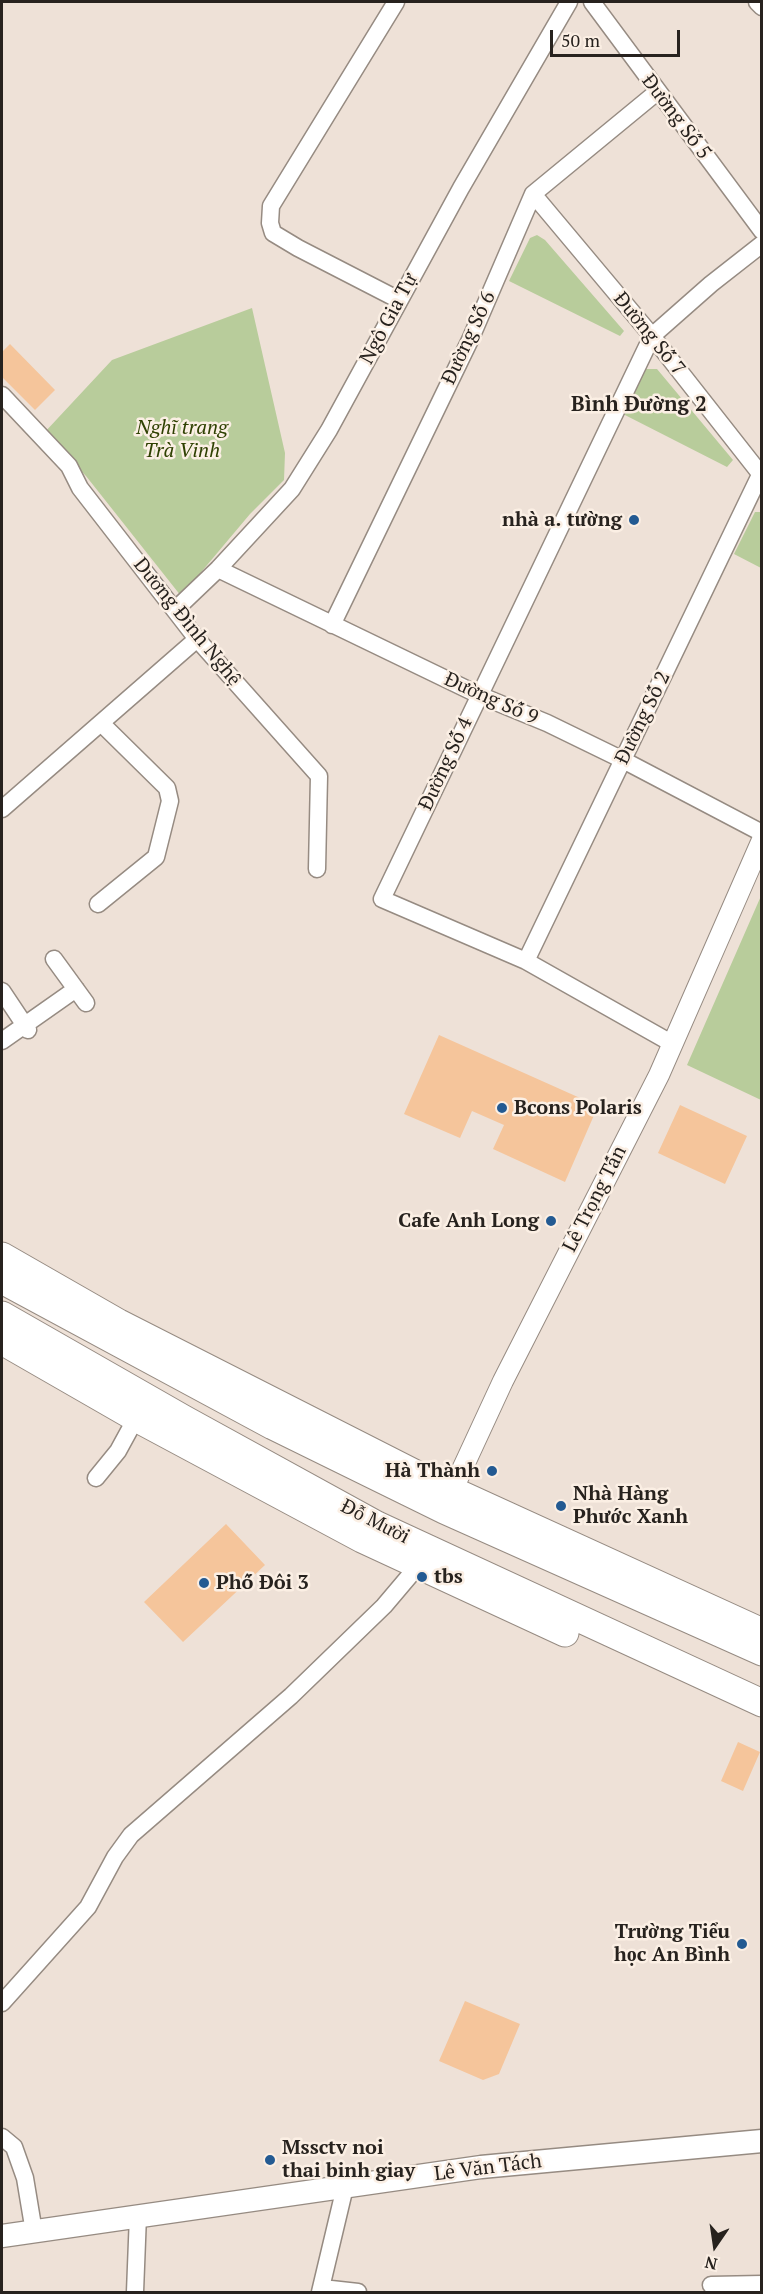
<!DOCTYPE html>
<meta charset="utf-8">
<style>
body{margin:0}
#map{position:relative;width:763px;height:2294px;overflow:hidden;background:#eee1d7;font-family:"PT Serif",serif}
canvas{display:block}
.frame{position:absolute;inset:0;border:3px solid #27221e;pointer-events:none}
.north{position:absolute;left:685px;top:2216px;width:60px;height:60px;-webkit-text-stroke:4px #fbefe4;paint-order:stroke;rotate:193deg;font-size:16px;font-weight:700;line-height:24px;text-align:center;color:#27221e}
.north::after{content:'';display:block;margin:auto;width:21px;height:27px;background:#27221e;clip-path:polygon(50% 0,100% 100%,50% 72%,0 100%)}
.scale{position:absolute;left:550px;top:30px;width:130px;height:27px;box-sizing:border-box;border:3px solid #27221e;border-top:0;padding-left:8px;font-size:18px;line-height:21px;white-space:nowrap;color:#27221e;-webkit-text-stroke:4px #fbefe4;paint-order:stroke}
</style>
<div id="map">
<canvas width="763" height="2294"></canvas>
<div class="frame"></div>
<div class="north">N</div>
<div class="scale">50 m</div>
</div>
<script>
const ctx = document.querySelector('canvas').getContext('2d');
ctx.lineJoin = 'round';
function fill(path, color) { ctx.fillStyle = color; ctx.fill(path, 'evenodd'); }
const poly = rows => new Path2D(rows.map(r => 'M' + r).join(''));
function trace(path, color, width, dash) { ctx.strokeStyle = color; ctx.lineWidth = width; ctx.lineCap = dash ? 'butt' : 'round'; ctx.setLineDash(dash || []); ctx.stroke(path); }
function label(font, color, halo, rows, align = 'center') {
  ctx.font = font + ' "PT Serif",serif'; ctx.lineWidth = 5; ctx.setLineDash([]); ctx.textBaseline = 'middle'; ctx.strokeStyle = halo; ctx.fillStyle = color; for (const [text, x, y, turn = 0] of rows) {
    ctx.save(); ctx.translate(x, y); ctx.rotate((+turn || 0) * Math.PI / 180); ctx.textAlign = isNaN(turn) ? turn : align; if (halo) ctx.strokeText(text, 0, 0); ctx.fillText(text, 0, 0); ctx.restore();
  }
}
fill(poly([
 [537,235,545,240,624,331,620,336,509,281,530,238],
 [252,308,285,453,284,480,250,514,181,596,86,476,44,433,112,360],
 [644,369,657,369,733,460,727,467,621,413],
 [755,512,761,512,761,568,734,554],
 [761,896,761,1100,687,1065]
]), '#b8cc9b');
fill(poly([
 [10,344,55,390,35,410,2,377,2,352],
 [439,1035,598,1106,565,1182,493,1149,504,1125,472,1111,460,1138,404,1114],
 [680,1105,747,1136,725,1184,658,1153],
 [226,1524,265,1565,183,1642,144,1602],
 [738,1742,760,1752,743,1791,721,1781],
 [465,2001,520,2024,499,2074,483,2080,439,2061]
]), '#f5c59b');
const minor = poly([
 [396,2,271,206,270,223,273,233,298,248,399,300],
 [592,2,762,231],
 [757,2,762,7],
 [533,194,652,336,762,476],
 [2,395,69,466,80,488,197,639,319,776,317,869],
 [218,569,479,695,547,723,623,760,762,833],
 [175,610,218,569,292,489,329,430,461,188,569,2],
 [332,625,470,340,533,194,657,92],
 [2,809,197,639],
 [98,904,156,857,170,801,167,788,101,723],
 [54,959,86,1003],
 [526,961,760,475],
 [2,991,28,1030],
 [2,1041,76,989],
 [673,1044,526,961,382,899,652,336,711,284,762,244],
 [96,1478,118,1451,136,1418],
 [2,2003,88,1907,115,1857,131,1835,291,1696,384,1606,417,1567],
 [2,2137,14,2147,25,2178,34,2232],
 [711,2285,762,2284],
 [322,2288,358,2292],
 [135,2292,138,2215],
 [320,2292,345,2187]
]);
const tertiary = poly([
 [453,1489,503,1381,659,1075,762,840]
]);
const secondary = poly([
 [2,2236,481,2167,762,2141]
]);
const trunk = poly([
 [2,1256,119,1323,414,1473,762,1632],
 [2,1280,273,1426,444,1510,762,1652],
 [2,1315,184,1419,377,1525,762,1703],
 [2,1341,136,1418,362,1539,565,1633]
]);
trace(minor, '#968b82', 19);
trace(tertiary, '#968b82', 22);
trace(secondary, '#968b82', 25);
trace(trunk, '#968b82', 29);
trace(minor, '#fff', 16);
trace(tertiary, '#fff', 20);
trace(secondary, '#fff', 22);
trace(trunk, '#fff', 27);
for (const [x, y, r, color] of [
 [634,520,6,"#235a92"],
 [502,1108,6,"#235a92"],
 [551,1221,6,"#235a92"],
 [492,1471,6,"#235a92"],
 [561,1506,6,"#235a92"],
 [422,1577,6,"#235a92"],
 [204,1583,6,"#235a92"],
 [742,1944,6,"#235a92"],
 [270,2160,6,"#235a92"]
]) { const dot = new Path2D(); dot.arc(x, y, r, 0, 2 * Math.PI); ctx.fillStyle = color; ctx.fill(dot); trace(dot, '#fbefe4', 2); }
label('20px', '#27221e', '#fbefe4', [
 ["Đường Số 5",676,117,53],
 ["Ngô Gia Tự",389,319,-62],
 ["Đường Số 7",649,334,51],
 ["Đường Số 6",469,338,-65],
 ["Dương Đình Nghệ",187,622,51],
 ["Đường Số 9",491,699,24],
 ["Đường Số 2",643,718,-64],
 ["Đường Số 4",446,764,-65],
 ["Lê Trọng Tấn",595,1199,-63],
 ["Đỗ Mười",375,1522,27],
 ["Lê Văn Tách",488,2168,-7]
]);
label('italic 20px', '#2e4001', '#fbefe4', [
 ["Nghĩ trang",182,428],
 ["Trà Vinh",182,451]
]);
label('bold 20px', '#27221e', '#fbefe4', [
 ["nhà a. tường",622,520,"right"],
 ["Bcons Polaris",514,1108],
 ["Cafe Anh Long",539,1221,"right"],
 ["Hà Thành",480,1471,"right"],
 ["Nhà Hàng",573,1494],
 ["Phước Xanh",573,1517],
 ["tbs",434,1577],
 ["Phố Đôi 3",216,1583],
 ["Trường Tiểu",730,1932,"right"],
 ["học An Bình",730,1955,"right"],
 ["Mssctv noi",282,2148],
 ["thai binh giay",282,2171]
], 'left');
label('bold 21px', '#27221e', '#fbefe4', [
 ["Bình Đường 2",639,405]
]);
</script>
